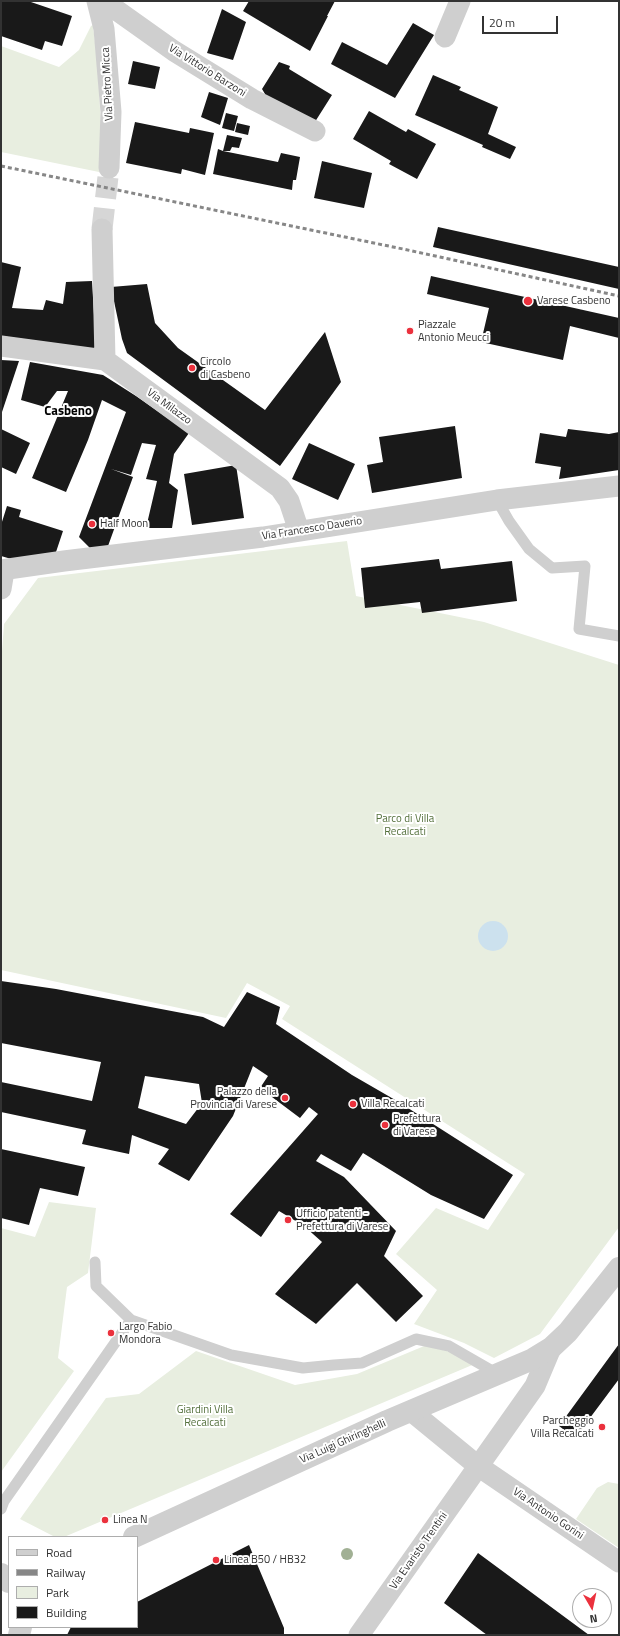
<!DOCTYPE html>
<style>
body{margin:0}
#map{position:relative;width:620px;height:1636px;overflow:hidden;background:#fff;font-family:"Titillium Web",sans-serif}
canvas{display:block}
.frame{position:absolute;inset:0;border:2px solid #323232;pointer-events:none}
.legend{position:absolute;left:8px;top:1536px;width:130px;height:92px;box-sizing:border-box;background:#fff;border:1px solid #adadad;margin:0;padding:5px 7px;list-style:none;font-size:12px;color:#323232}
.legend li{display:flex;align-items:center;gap:8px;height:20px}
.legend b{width:20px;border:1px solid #adadad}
.north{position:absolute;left:572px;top:1588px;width:40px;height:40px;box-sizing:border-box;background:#fff;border:1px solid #adadad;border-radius:50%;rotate:171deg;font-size:11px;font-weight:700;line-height:16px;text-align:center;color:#323232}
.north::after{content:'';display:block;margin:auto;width:14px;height:18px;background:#eb313d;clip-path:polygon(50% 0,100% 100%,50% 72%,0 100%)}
.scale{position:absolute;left:482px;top:16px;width:76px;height:18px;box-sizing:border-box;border:2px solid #323232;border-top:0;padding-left:5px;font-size:12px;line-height:14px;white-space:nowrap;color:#323232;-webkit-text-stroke:3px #fff;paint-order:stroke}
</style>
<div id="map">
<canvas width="620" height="1636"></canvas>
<div class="frame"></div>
<ul class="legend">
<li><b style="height:5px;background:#cfcfcf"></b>Road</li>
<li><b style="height:5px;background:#878787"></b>Railway</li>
<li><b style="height:11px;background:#e8eee0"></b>Park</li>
<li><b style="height:11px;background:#191919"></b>Building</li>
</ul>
<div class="north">N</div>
<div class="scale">20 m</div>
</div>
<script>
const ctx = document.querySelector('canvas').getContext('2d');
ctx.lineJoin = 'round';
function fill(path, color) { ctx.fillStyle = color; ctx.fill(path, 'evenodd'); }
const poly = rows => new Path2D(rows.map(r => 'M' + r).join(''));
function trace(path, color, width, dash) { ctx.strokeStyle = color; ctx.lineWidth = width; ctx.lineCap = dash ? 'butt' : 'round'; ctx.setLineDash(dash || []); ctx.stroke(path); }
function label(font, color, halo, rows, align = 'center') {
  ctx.font = font + ' "Titillium Web",sans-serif'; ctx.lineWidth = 4; ctx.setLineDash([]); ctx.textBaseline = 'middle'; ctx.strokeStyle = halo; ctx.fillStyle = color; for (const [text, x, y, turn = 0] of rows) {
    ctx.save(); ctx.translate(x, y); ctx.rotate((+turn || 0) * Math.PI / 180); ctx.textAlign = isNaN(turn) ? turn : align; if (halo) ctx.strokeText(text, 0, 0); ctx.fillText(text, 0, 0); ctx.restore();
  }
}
fill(poly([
 [93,25,98,70,101,128,99,172,1,152,1,46,59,67,79,50,91,26],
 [347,541,356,596,484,622,619,665,619,1227,540,1334,494,1358,464,1343,414,1324,437,1290,396,1254,436,1208,488,1230,525,1174,282,1019,290,1006,247,983,226,1018,1,970,1,665,4,624,38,578],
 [49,1202,96,1208,88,1273,67,1287,58,1358,74,1371,1,1472,1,1228,35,1237],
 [429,1344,477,1363,64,1537,55,1537,20,1519,106,1398,139,1394,196,1351,295,1385,357,1374],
 [608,1482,619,1484,619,1548,576,1519,597,1488]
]), '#e8eee0');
fill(poly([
 '478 936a15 15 0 1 1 30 0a15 15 0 1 1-30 0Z'
]), '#cce1ee');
fill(poly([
 [1,1,28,1,72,16,62,46,45,41,42,50,1,36],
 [249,1,335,1,327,16,328,16,310,51,243,11],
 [222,9,246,22,233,60,207,53],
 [413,23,434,35,395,98,331,64,342,42,387,65],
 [133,61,160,67,155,89,128,84],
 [279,62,290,66,289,69,332,95,313,125,263,99,265,94,262,89],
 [433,75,461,87,459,90,498,107,488,134,516,147,510,159,482,147,483,145,415,115],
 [209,92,228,98,220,125,201,117],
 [369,111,406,132,408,129,436,144,417,179,389,164,391,161,353,139],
 [226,113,238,116,234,131,222,128],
 [135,122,189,133,190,128,214,133,205,175,182,169,181,174,126,163],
 [237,123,250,126,248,135,235,132],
 [227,135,242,138,239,148,232,147,230,151,223,151,278,162,281,153,300,157,296,180,293,180,292,190,213,174,218,149,223,151],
 [322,161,372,173,364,208,314,198],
 [438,227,619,267,619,289,433,247],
 [1,262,21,267,12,308,43,310,46,300,63,304,66,282,92,281,96,349,1,336],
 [431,276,619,318,619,338,570,326,563,360,481,342,489,308,427,294],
 [147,284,155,323,178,348,265,410,325,332,341,382,280,466,127,353,122,339,111,287],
 [1,360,19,361,1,415],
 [30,362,103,375,136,396,189,433,174,454,169,483,178,490,172,528,146,528,157,481,146,479,156,445,142,443,131,475,111,469,133,477,108,546,91,549,79,537,126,412,102,400,88,440,66,492,32,478,68,391,57,391,45,407,21,400],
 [455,426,462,478,372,493,367,465,383,462,379,437],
 [1,429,30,443,16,474,1,467],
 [568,429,609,434,619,432,619,470,559,479,561,467,535,463,540,433,566,437],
 [309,443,355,464,338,500,292,479],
 [236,465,244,518,192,525,184,474],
 [7,506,21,510,19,517,63,531,54,558,25,563,1,556,1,525],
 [439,559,441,569,512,561,517,601,422,613,420,602,365,608,361,568],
 [1,981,56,989,203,1017,224,1027,247,992,280,1007,276,1024,352,1075,397,1101,513,1175,484,1219,431,1195,363,1153,351,1171,321,1154,316,1161,344,1177,396,1231,384,1256,423,1296,396,1322,357,1283,316,1324,275,1294,322,1242,304,1226,279,1211,261,1237,230,1214,318,1114,309,1107,300,1118,260,1088,268,1076,253,1066,233,1116,189,1181,158,1164,169,1149,132,1135,129,1154,82,1144,86,1130,1,1112,1,1082,92,1101,101,1062,1,1043],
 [145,1076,199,1084,202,1103,186,1124,138,1108],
 [1,1149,85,1167,78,1196,40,1188,29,1225,1,1218],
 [619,1344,619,1379,575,1438,559,1426],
 [249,1545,284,1628,284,1635,67,1635,71,1627,137,1627,137,1602],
 [478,1553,589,1635,487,1635,444,1603]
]), '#191919');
trace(poly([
 [102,229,109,168]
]), '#d6d6d6', 21, [21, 10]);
trace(poly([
 [497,500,509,521,529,549,552,568,585,566,579,629,619,636],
 [95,1262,96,1286,131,1320,231,1355,303,1368,334,1365,362,1363,416,1339,449,1346,489,1369],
 [1,1509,4,1501,131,1320]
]), '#cfcfcf', 11);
trace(poly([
 [97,1,104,29,111,112,109,168],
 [105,2,174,51,252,99,315,131],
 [445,37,460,1],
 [102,229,105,360],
 [1,346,105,360,280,488,289,501,299,531],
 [1,570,64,561,263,537,497,500,619,486],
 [1,589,4,571],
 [411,1411,478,1466,619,1562],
 [359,1635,535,1386,551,1348]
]), '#cfcfcf', 21);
trace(poly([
 [134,1537,387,1421,533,1359,551,1348,568,1332,619,1268],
 [1,1574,9,1582],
 [19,1635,21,1627]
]), '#cfcfcf', 22);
trace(poly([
 [1,166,403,249,619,296]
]), '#878787', 3, [4, 3]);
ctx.fillStyle = '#a1b094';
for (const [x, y] of [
 [347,1554]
]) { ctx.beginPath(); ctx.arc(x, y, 6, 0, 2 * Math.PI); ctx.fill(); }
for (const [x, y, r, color] of [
 [528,301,5,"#eb313d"],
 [410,331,4,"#eb313d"],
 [192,368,4,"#eb313d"],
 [92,524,4,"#eb313d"],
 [285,1098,4,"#eb313d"],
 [353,1104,4,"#eb313d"],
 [385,1125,4,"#eb313d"],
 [288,1220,4,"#eb313d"],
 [111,1333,4,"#eb313d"],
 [602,1427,4,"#eb313d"],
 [105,1520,4,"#eb313d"],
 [216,1560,4,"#eb313d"]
]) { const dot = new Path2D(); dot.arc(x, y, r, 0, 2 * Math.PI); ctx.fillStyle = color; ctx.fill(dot); trace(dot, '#fff', 1.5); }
label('11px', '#323232', '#fff', [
 ["Via Vittorio Barzoni",207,71,32],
 ["Via Pietro Micca",108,84,-93],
 ["Via Milazzo",169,407,36],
 ["Via Francesco Daverio",312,529,-9],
 ["Via Luigi Ghiringhelli",343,1442,-24],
 ["Via Antonio Gorini",548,1514,34],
 ["Via Evaristo Trentini",419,1551,-55]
]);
label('11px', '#323232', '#fff', [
 ["Varese Casbeno",537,301],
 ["Piazzale",418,325],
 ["Antonio Meucci",418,338],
 ["Circolo",200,362],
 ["di Casbeno",200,375],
 ["Half Moon",100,524],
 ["Palazzo della",277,1092,"right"],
 ["Provincia di Varese",277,1105,"right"],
 ["Villa Recalcati",361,1104],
 ["Prefettura",393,1119],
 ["di Varese",393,1132],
 ["Ufficio patenti -",296,1214],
 ["Prefettura di Varese",296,1227],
 ["Largo Fabio",119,1327],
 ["Mondora",119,1340],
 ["Parcheggio",594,1421,"right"],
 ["Villa Recalcati",594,1434,"right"],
 ["Linea N",113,1520],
 ["Linea B50 / HB32",224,1560]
], 'left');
label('11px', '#54703c', '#fff', [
 ["Parco di Villa",405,819],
 ["Recalcati",405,832],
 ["Giardini Villa",205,1410],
 ["Recalcati",205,1423]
]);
label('bold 13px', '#000', '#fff', [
 ["Casbeno",68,412]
]);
</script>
